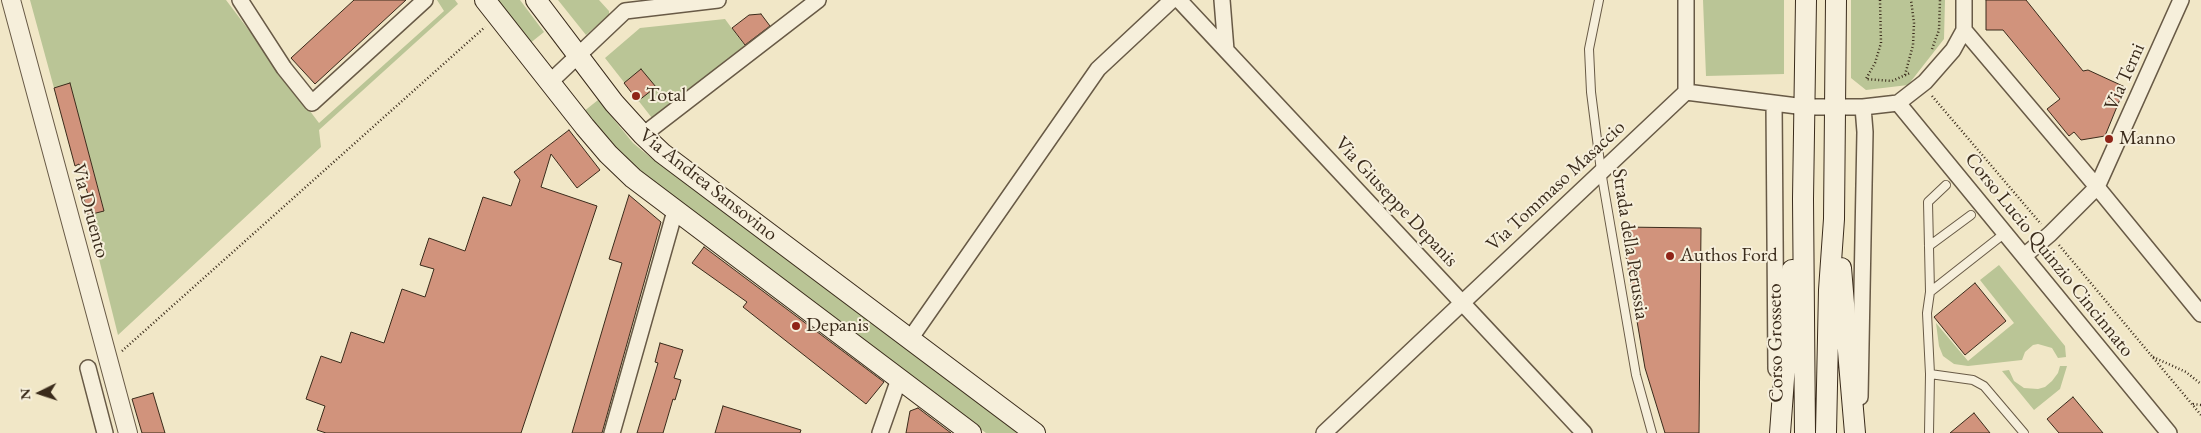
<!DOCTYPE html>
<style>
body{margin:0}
#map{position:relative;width:2201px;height:433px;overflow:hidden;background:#f1e7c7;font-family:"EB Garamond",serif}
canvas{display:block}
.north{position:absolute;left:15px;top:368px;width:50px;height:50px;-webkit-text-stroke:4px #f6efdb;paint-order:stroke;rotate:266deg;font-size:14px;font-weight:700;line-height:20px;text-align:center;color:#3a2b1b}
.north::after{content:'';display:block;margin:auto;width:18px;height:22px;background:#3a2b1b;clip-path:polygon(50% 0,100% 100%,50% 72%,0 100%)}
</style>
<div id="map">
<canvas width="2201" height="433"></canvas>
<div class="north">N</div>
</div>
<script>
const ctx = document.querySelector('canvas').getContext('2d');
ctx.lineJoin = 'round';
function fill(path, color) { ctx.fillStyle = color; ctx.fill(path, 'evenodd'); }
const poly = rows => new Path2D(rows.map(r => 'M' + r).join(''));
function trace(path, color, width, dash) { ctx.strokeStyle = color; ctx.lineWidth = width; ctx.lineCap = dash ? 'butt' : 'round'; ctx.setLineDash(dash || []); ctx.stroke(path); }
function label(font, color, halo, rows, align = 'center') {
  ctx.font = font + ' "EB Garamond",serif'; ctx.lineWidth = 4; ctx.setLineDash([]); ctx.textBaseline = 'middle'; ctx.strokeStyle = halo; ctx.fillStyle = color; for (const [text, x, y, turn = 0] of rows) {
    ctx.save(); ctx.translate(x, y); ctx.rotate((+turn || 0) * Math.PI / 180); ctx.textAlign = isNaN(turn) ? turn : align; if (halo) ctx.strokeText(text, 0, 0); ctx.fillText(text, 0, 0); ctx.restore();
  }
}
fill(poly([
 [30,0,226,0,319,123,444,11,437,0,455,0,458,4,319,130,321,147,118,335,88,215,104,210,70,84,54,88],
 [496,0,520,0,544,32,529,44],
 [558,0,599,0,609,11,609,15,586,35],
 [1703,0,1784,0,1784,74,1706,76],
 [1851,0,1945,0,1944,39,1908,85,1866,90,1851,78],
 [725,19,747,49,652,118,605,58,640,28],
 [598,100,633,143,650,157,1018,433,986,433,633,169,583,112],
 [1999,265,2065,346,2066,357,2058,358,2052,348,2038,344,2033,345,2025,352,2022,360,1968,366,1954,364,1943,356,1939,346,1936,323,1968,361,2014,323,1980,280],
 [2060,366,2067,366,2060,389,2034,410,2002,371,2009,370,2014,381,2024,388,2038,389,2045,387,2052,381,2058,373]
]), '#bac596');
const building = poly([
 [354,0,406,0,315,84,291,58,354,0],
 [1986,0,2026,0,2083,71,2088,70,2125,87,2105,136,2081,140,2074,132,2069,136,2047,109,2060,99,2003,30,1986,30,1986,0],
 [761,14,770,26,745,45,732,28,749,15,761,14],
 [641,69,656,87,638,101,624,83,641,69],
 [70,83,104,211,88,215,84,199,89,198,79,164,75,166,54,88,70,83],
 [569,130,600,170,577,188,551,154,541,187,597,206,521,433,326,433,317,430,325,406,306,399,321,356,341,363,351,332,384,343,402,289,425,297,434,269,420,265,429,238,465,251,483,197,511,206,520,180,514,172,569,130],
 [629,195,661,222,602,433,572,433,622,263,609,259,629,195],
 [1621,227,1701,228,1699,433,1665,433,1645,368,1621,227],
 [704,247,884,382,866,404,743,307,747,302,692,263,704,247],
 [1975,283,2006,321,1965,355,1934,317,1975,283],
 [660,343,683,350,674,378,681,380,675,400,673,399,663,433,637,433,658,363,655,362,660,343],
 [153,393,165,433,142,433,132,399,153,393],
 [2073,397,2103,433,2059,433,2047,419,2073,397],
 [723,406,801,430,800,433,715,433,723,406],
 [918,408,951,433,906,433,910,411,918,408],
 [1974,413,1990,433,1950,433,1974,413]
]);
fill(building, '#d1937c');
trace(building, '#3a2b1b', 1);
const service = poly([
 [1599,0,1589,49,1591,92,1601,171,1636,375,1652,433],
 [1929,246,1971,215],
 [1930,292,1928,202,1946,185],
 [1930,374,1973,380,1984,386,2024,433],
 [1929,433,1930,374,1927,313,1930,292,2005,233]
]);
const minor = poly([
 [240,0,284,68,312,103,425,0],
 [1179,0,1584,433],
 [1222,0,1226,50],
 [1964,30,2097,187,2201,314],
 [550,82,625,11,718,0],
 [1686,92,1805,107,1863,107,1898,103,1925,82,1953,50,1964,30,1964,0],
 [1686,92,1686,0],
 [1774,103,1776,369],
 [1898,103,2169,433],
 [643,135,818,0],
 [2024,256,2050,234,2097,187,2181,0],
 [910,339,1098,69,1172,0],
 [88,368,105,433],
 [1860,397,1865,132,1863,107],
 [612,433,675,211],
 [880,433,899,379],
 [1324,433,1686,92]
]);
const tertiary = poly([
 [11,0,128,433]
]);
const secondary = poly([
 [485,0,585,127,608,154,633,178,971,433],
 [536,0,614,103,643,135,662,153,1035,433],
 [1841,268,1855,433],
 [1780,433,1792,270],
 [1805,433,1803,199,1806,0],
 [1826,433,1829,290,1834,219,1836,0]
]);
trace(service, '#685a46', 10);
trace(minor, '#685a46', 18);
trace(tertiary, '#685a46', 20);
trace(secondary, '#3a2b1b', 22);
trace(poly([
 [1880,0,1881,43,1875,63,1866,79,1892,81,1910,73],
 [1932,49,1939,30,1940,0],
 [1905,75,1913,45,1914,23,1911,0],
 [1932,96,2041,224],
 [2059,245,2201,415],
 [122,351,485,27],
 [2153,357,2186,372,2201,384],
 [2193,404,2201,405]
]), '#3a2b1b', 2.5, [1, 2.5]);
trace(service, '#f6efdb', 8);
trace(minor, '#f6efdb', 15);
trace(tertiary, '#f6efdb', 18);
trace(secondary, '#f6efdb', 20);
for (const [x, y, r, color] of [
 [636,96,5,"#8f2418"],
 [2109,139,5,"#8f2418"],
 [1670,256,5,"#8f2418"],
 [796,326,5,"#8f2418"]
]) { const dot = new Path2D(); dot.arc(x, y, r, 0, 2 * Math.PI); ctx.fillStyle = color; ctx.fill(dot); trace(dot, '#f6efdb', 2); }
label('20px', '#3a2b1b', '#f6efdb', [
 ["Via Terni",2125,77,-66],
 ["Via Andrea Sansovino",708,185,38],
 ["Via Tommaso Masaccio",1556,186,-43],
 ["Via Giuseppe Depanis",1396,202,47],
 ["Via Druento",90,211,75],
 ["Strada della Perussia",1630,244,81],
 ["Corso Lucio Quinzio Cincinnato",2049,255,51],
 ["Corso Grosseto",1776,343,-91]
]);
label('20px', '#3a2b1b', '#f6efdb', [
 ["Total",646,96],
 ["Manno",2119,139],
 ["Authos Ford",1680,256],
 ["Depanis",806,326]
], 'left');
</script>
